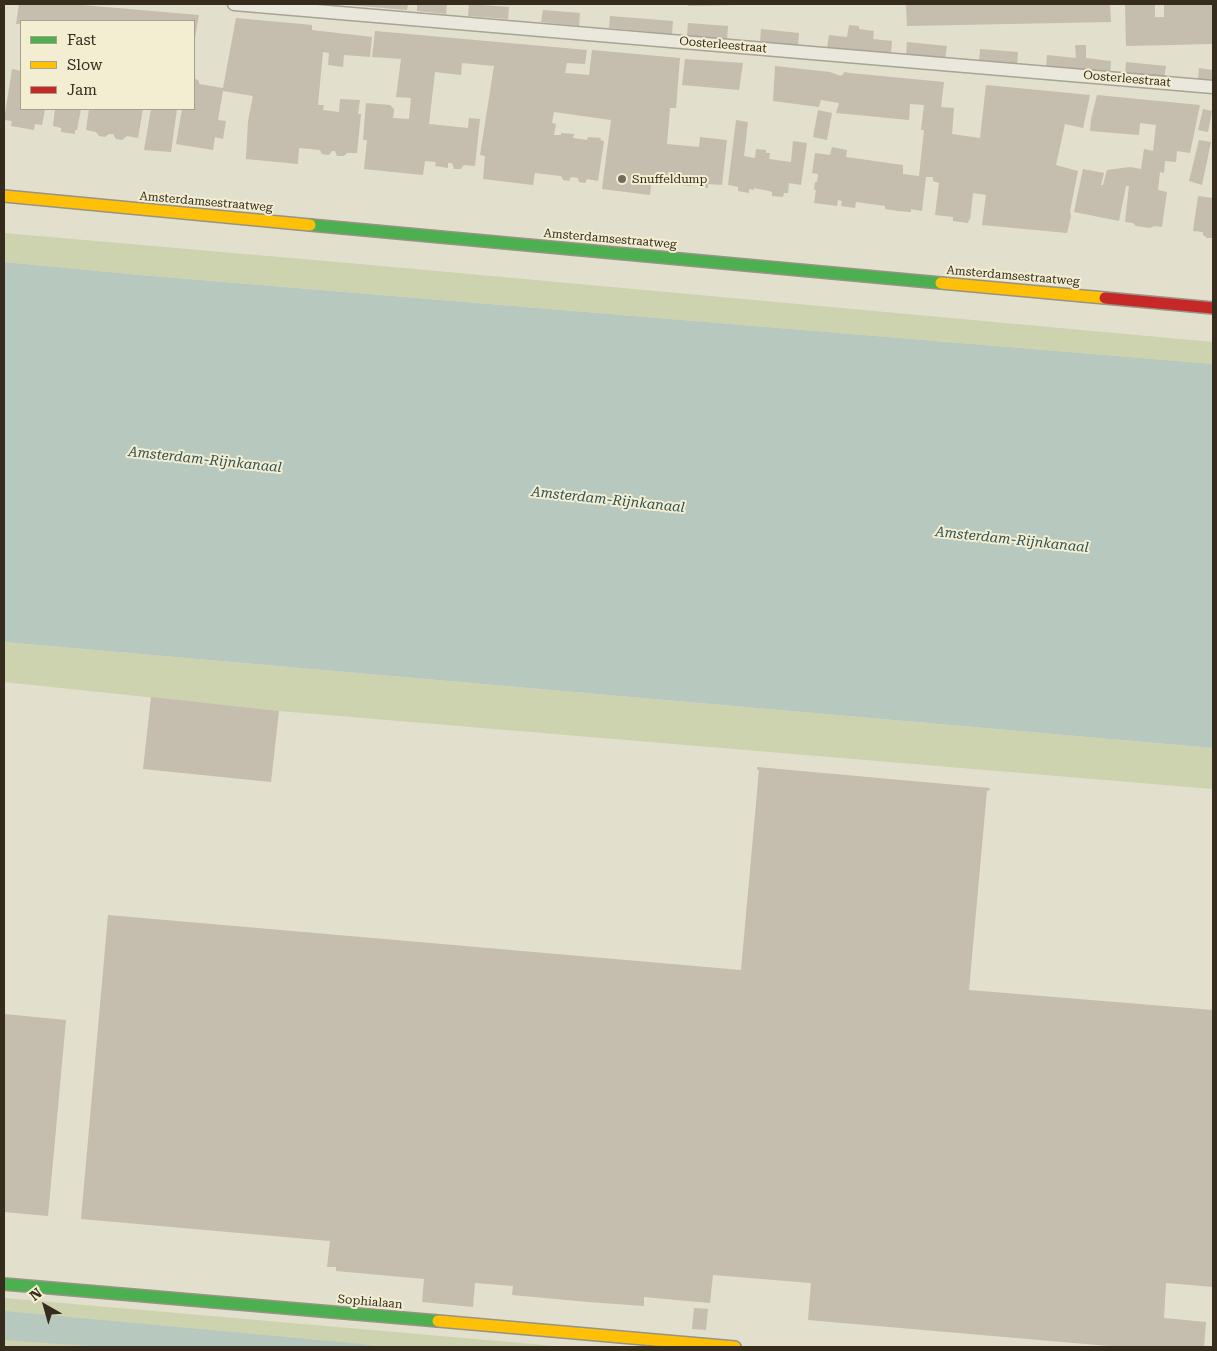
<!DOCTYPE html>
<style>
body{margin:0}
#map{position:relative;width:1217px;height:1351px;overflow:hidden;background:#e2dfcc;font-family:"Roboto Serif",serif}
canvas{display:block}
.frame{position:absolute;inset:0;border:5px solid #352c1e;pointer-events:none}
.legend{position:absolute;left:20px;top:20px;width:175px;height:90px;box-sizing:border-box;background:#f3eed2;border:1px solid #a7a08a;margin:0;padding:6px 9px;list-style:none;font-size:15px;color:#352c1e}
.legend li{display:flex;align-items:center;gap:10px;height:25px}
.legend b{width:25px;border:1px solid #a7a08a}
.north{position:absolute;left:20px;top:1281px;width:50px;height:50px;-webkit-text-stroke:4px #f3eed2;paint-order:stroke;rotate:322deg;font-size:14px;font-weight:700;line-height:20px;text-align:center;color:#352c1e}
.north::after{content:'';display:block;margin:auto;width:18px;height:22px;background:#352c1e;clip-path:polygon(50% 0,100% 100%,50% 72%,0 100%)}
</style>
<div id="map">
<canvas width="1217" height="1351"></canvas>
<div class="frame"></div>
<ul class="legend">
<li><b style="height:6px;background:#4caf50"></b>Fast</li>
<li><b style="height:6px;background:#ffc107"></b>Slow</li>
<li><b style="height:6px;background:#c62828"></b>Jam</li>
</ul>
<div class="north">N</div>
</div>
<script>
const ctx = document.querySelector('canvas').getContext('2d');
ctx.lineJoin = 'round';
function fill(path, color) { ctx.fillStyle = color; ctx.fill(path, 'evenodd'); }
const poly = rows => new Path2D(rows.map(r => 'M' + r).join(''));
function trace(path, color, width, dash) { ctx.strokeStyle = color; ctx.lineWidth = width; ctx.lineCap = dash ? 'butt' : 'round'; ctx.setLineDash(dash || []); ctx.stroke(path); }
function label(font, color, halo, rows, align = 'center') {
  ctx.font = font + ' "Roboto Serif",serif'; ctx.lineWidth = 4; ctx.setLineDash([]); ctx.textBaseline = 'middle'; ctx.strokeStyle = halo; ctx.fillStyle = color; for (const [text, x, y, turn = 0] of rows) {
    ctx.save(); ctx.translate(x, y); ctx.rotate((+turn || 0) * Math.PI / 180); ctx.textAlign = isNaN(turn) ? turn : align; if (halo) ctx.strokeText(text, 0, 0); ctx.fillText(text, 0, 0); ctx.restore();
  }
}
fill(poly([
 [4,233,371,265,1213,342,1213,364,140,275,4,262],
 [4,642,1213,748,1213,789,279,711,4,682],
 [4,1298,567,1347,4,1347]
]), '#cdd2af');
fill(poly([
 [4,262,140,275,1213,364,1213,748,4,642],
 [4,1311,361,1344,385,1347,103,1347,4,1340]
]), '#b7c8bf');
fill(poly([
 [19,4,70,4,199,15,195,38,194,37,194,21,21,21,21,24,16,24],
 [349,4,408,4,407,10,349,5],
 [417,4,447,4,446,14,417,11],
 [469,4,509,7,508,19,468,16],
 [688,4,739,4,739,5,688,6],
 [906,4,1110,4,1111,22,907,26],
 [1125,4,1155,4,1155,17,1164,17,1164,4,1213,4,1213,44,1126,46],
 [543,10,580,13,579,26,541,22],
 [610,16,673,21,672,34,609,28],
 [236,18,312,25,312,30,372,37,370,57,344,55,343,67,328,65,329,53,323,52,318,105,324,105,323,110,339,112,340,99,360,100,358,114,361,114,357,153,347,153,344,156,337,156,335,151,332,151,329,155,322,154,320,150,299,148,298,164,246,159,248,121,253,96,223,91,218,120,226,121,223,139,215,137,213,150,176,144,182,109,194,109,194,78,199,81,199,84,223,88],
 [688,23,728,26,727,39,687,35],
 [849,25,859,26,859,29,874,31,873,39,892,41,891,54,827,48,829,35,847,37],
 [761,29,799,33,798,45,760,42],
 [375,31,587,50,585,64,567,63,565,73,589,75,592,50,680,58,676,108,670,108,667,144,699,147,700,137,727,140,722,185,708,184,708,188,698,186,698,184,695,183,691,183,691,186,681,185,681,182,668,180,668,179,652,177,650,195,602,189,611,120,554,112,552,123,556,124,554,135,561,135,561,133,574,134,573,138,587,140,588,137,601,138,600,140,604,141,598,181,587,179,585,183,579,182,578,178,571,177,569,181,563,180,561,176,535,173,533,185,483,179,485,156,480,155,494,66,462,63,461,75,435,72,429,124,468,128,469,118,480,119,475,166,464,165,461,169,454,169,452,163,448,163,448,168,435,166,436,162,425,161,423,175,364,169,367,140,363,140,366,103,390,105,394,109,393,118,409,119,411,98,396,97,401,59,372,57],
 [907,42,947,46,945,59,906,55],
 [1075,45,1086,45,1086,58,1111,61,1110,73,1046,68,1047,55,1076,58],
 [980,49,1018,52,1017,65,979,62],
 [685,59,743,63,739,90,682,85],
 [1126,62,1166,66,1164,78,1125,75],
 [775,66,830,72,841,76,841,75,843,75,844,72,850,73,944,82,941,107,954,108,952,134,980,138,986,85,1090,95,1083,128,1065,124,1056,165,1078,171,1070,211,1071,216,1067,233,982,225,986,195,973,193,970,220,969,219,968,223,953,221,953,217,935,215,939,183,933,181,933,177,926,177,922,211,911,209,911,212,898,211,885,209,885,206,856,202,855,208,841,206,842,201,838,200,837,206,814,203,816,190,814,190,815,182,817,182,818,174,812,173,815,153,830,155,832,147,847,150,846,157,903,165,903,174,919,176,924,130,921,130,924,105,910,104,909,120,836,113,839,103,821,100,819,107,773,101],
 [1199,68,1213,70,1213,83,1198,81],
 [12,69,21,71,21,109,45,109,42,125,35,124,34,130,11,126,12,121,4,120],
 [1097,95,1200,105,1190,153,1177,151,1176,162,1165,161,1164,173,1160,172,1158,190,1167,192,1162,227,1154,226,1150,228,1136,226,1133,223,1125,222,1129,186,1126,186,1119,221,1074,212,1083,169,1104,173,1101,185,1103,185,1107,170,1130,167,1141,169,1144,149,1153,151,1156,125,1140,123,1139,135,1090,131,1091,119],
 [55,109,81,109,77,130,75,130,75,134,61,132,61,128,53,126],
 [89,109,143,109,138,138,127,136,122,140,116,139,113,134,109,134,105,137,99,136,96,132,86,130],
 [151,109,177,109,171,152,144,150],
 [1203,109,1212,111,1208,132,1198,130],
 [818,110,832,113,827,140,813,137],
 [736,120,748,122,744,156,755,158,756,149,766,150,766,153,770,153,769,159,791,162,793,141,807,143,801,185,789,183,788,193,784,193,783,197,772,196,772,192,769,191,754,188,754,190,749,189,749,193,738,191,738,187,728,185],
 [1199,140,1211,142,1202,185,1189,181],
 [1198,196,1213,198,1213,238,1207,238,1203,235,1203,232,1193,231],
 [151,697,279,711,271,782,143,769],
 [757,767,990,788,989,791,987,790,969,990,1213,1010,1213,1287,1166,1283,1164,1318,1206,1322,1204,1347,1120,1347,808,1320,811,1283,713,1275,710,1303,644,1297,644,1306,588,1302,512,1295,513,1286,475,1283,473,1307,422,1302,424,1279,336,1271,336,1267,327,1267,330,1241,81,1219,108,915,741,970,759,770,757,770],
 [4,1014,66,1020,48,1216,4,1212],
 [694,1308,708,1309,706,1330,692,1329]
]), '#c5bdad');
const lane = poly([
 [234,4,1213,87]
]);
const fast = poly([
 [310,225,941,283],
 [4,1284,438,1321]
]);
const slow = poly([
 [4,196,310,225],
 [941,283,1105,298],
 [438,1321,735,1347]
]);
const jam = poly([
 [1105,298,1213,308]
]);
trace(lane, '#a7a395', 15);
trace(fast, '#979385', 14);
trace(slow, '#979385', 14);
trace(jam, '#979385', 14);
trace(lane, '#eae8dd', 12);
trace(fast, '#4caf50', 11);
trace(slow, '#ffc107', 11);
trace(jam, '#c62828', 11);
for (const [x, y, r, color] of [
 [622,179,5,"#726b5b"]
]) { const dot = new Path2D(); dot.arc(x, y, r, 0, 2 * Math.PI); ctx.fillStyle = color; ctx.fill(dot); trace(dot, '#f3eed2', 2); }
label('12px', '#352c1e', '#f3eed2', [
 ["Oosterleestraat",723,45,5],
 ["Oosterleestraat",1127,79,5],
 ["Amsterdamsestraatweg",206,202,5],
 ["Amsterdamsestraatweg",610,239,5],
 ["Amsterdamsestraatweg",1013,276,5],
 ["Sophialaan",370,1302,5]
]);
label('12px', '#352c1e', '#f3eed2', [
 ["Snuffeldump",632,179]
], 'left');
label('italic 14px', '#2e5154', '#f3eed2', [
 ["Amsterdam-Rijnkanaal",205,460,6],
 ["Amsterdam-Rijnkanaal",608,500,6],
 ["Amsterdam-Rijnkanaal",1012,540,6]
]);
</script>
